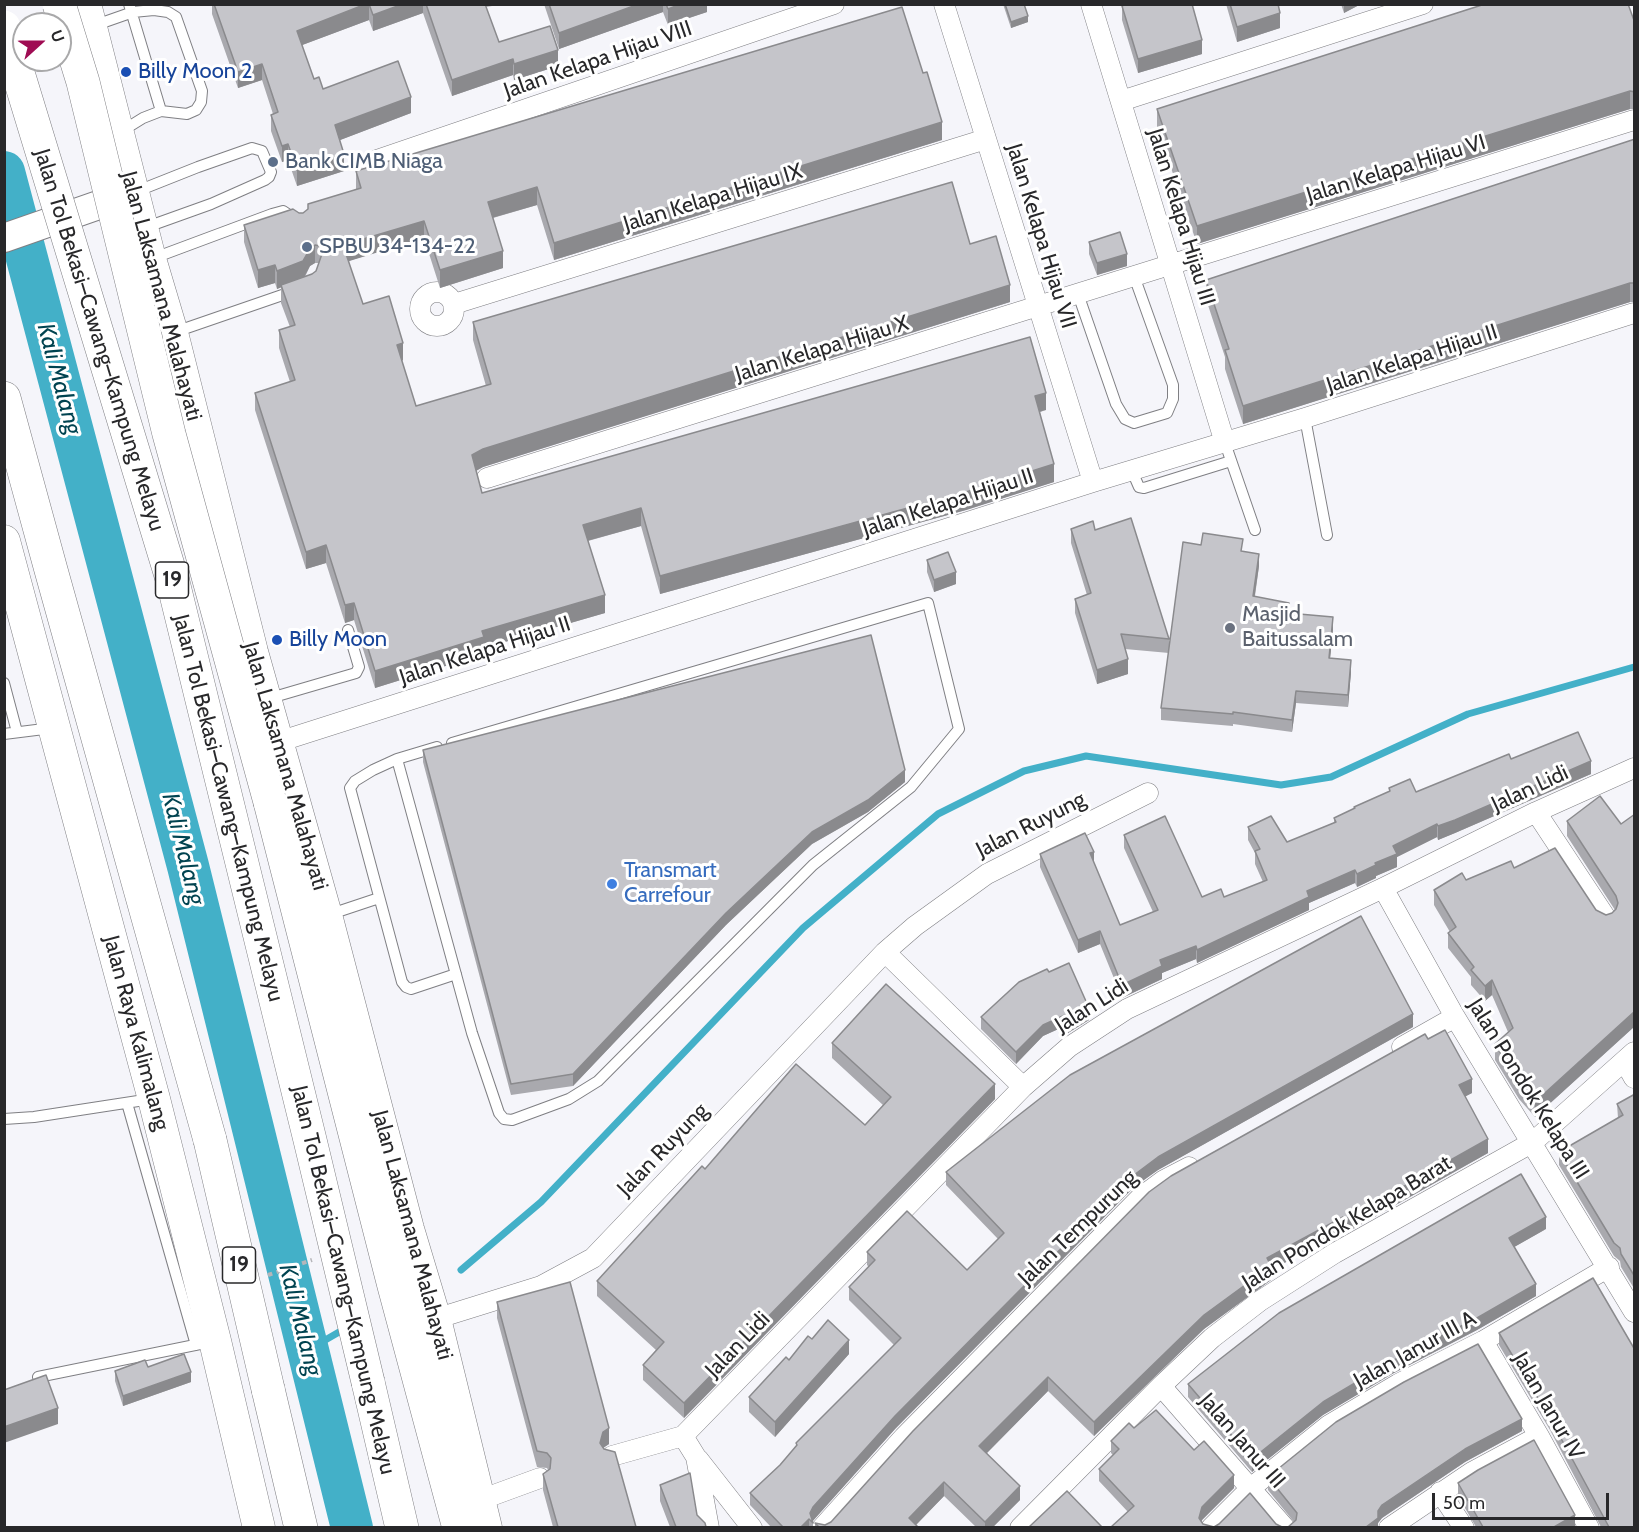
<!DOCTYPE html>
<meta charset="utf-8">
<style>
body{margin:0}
#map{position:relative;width:1639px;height:1532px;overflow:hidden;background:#f5f5fa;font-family:Cabin,sans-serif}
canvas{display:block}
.frame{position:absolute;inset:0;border:6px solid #28282a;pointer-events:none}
.north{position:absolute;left:12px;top:12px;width:60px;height:60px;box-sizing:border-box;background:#fff;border:2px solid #a9a9aa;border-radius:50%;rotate:69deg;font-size:16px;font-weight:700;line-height:24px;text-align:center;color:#28282a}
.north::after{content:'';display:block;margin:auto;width:21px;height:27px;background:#9f0c53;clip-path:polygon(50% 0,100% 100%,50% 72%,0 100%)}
.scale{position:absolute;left:1432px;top:1493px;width:177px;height:27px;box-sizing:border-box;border:3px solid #28282a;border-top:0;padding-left:8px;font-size:18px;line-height:21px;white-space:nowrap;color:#28282a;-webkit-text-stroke:4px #fff;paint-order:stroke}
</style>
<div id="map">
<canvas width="1639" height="1532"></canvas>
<div class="frame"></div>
<div class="north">U</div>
<div class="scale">50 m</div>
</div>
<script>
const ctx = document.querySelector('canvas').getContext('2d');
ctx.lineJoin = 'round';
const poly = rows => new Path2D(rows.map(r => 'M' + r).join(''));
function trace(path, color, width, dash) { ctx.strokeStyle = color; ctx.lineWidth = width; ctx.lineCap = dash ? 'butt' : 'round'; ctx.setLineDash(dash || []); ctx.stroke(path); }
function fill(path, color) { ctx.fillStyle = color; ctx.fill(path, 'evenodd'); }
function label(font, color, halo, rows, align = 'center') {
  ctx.font = font + ' Cabin,sans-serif'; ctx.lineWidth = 6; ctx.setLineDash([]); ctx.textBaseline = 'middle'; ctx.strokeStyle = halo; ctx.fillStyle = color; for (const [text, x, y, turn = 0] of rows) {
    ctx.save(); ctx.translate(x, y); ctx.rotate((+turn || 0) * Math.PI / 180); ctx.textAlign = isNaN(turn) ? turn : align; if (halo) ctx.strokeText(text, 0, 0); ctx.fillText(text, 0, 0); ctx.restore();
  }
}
trace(poly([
 [461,1270,541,1202,803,928,938,814,1024,771,1086,756,1281,785,1331,777,1468,714,1634,667],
 [308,1350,346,1328]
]), '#43b0c8', 7);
trace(poly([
 [4,172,188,866,352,1528]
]), '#43b0c8', 42);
const lane = poly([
 [129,4,161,111],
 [93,26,133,12,154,10,168,12,176,17,202,91,201,102,196,110,187,114,161,111,143,118,122,131],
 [135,192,198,167,252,148,262,151,271,172,269,177,265,180,211,204,144,228],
 [154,258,272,214,283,211,295,219],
 [1078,294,1116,404,1125,419,1134,423,1167,413,1173,399,1173,385,1134,276],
 [175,332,294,291],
 [1305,418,1327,535],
 [1225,443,1255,530],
 [1132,471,1139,487,1144,488,1231,461],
 [4,683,17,732],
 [267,699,356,673,359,667,348,630],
 [4,734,52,728],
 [437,747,397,759,373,770,355,781,350,788,402,982,406,987,411,989,456,974],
 [397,759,472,1033,499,1113,504,1119,512,1120,569,1099,598,1081,813,865,911,787,959,729,928,603,452,743],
 [328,915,379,898],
 [127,1103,196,1345],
 [4,1119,34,1117,151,1099],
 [38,1377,200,1344]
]);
const street = poly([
 [944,4,1093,482],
 [1091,4,1225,443],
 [1121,101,1423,4],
 [377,160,834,4],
 '420 309a17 17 0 1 1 34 0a17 17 0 1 1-34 0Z',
 [454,304,986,139],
 [487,478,1634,120],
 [278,742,1093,482,1305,418,1634,313],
 [1536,812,1606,918],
 [1383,888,1455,1017,1634,1312],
 [885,952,1023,1087],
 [1402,1047,1455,1017],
 [1625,1062,1634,1078],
 [435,1319,541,1286,593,1258,885,952,915,926,987,874,1148,793],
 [1483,1341,1539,1436,1589,1528],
 [1161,1386,1285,1528],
 [683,1436,1023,1087,1069,1047,1127,1009,1383,888,1536,812,1634,768],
 [683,1436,696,1457,709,1528],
 [612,1456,683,1436],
 [698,1459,752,1528],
 [1440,1492,1464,1528],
 [480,1500,540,1478],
 [822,1528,904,1437,1141,1197,1164,1180,1189,1167],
 [1020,1528,1161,1386,1212,1338,1260,1301,1335,1253,1533,1142,1634,1052],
 [1211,1528,1252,1487,1329,1425,1398,1384,1483,1341,1609,1267],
 [1389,1528,1472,1472,1539,1436]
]);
const secondary = poly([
 [4,238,133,193]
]);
const primary = poly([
 [85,4,150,259,172,333,252,652,326,915,408,1229,435,1319,486,1528],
 [4,541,154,1099,215,1341,259,1528]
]);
const highway = poly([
 [4,398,51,570,210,1140],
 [270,802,394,1286,459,1528],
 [368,1382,402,1528],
 [268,1389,301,1528]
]);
trace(lane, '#7f7f83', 12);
trace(street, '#7f7f83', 21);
trace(secondary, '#7f7f83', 30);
trace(primary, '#7f7f83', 33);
trace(highway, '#7f7f83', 34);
trace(poly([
 [268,1275,312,1260]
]), '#b6b6ba', 4, [4.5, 4.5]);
trace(lane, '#fff', 10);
trace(street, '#fff', 20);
trace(secondary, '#fff', 28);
trace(primary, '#fff', 32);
trace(highway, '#fff', 33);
const highwayBridge = poly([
 [59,4,83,82,169,434,270,802],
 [4,27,173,582,310,1140,368,1382],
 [210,1140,268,1389]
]);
trace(highwayBridge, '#7f7f83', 34, []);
trace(highwayBridge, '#fff', 33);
fill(poly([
 [212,4,492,4,492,6,486,7,499,42,558,66,514,80,513,75,452,96,423,13,373,31,369,20,302,45,314,79,323,89,411,113,340,140,344,171,297,186,288,160,282,162,271,131,271,115,273,114,262,80,238,88,212,14],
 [544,4,707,4,707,12,668,25,663,12,559,49],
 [1003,4,1024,4,1028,22,1011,28],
 [1226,4,1278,4,1280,28,1237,42],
 [1341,4,1361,4,1344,13],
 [1122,6,1202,54,1138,73,1122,20],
 [1635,23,1635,109,1630,109,1197,244,1157,127,1157,109],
 [1635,139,1635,302,1630,302,1243,424,1225,369,1225,357,1206,299,1206,280],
 [942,140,554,260,537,205,493,218,503,268,440,288,424,238,348,261,363,304,403,360,402,361,416,406,486,386,473,340,473,322,970,244,1010,302,483,467,476,471,482,493,1046,410,1040,412,1054,482,966,510,660,594,641,526,588,541,605,613,484,648,484,654,375,688,354,620,345,623,326,563,306,569,255,410,255,393,290,382,279,348,279,330,290,327,281,303,281,287,277,289,275,283,258,288,244,242,244,225,299,213,303,213,356,189,356,171],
 [315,263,319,263,316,271,312,274,305,277,310,266],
 [1089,242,1127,266,1097,275,1089,254],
 [1071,529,1095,530,1169,639,1169,647,1243,551,1259,566,1255,596,1289,613,1333,629,1330,658,1351,672,1348,707,1296,703,1292,732,1233,724,1233,726,1161,720,1161,708,1169,653,1125,649,1128,674,1097,684,1075,613,1075,599,1087,595,1071,543],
 [927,560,956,584,934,592,927,572],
 [423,750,905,782,868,812,812,844,726,925,573,1086,511,1095,423,762],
 [1511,759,1591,774,1455,833,1438,840,1437,837,1397,857,1397,867,1376,876,1376,878,1357,887,1355,883,1309,903,1309,910,1197,963,1196,959,1162,973,1162,979,1122,998,1100,944,1078,953,1040,867,1040,854,1094,863,1120,925,1153,912,1124,848,1124,835,1202,897,1224,897,1263,882,1255,864,1255,853,1248,840,1248,827,1287,842,1334,823,1334,818,1354,809,1354,807,1389,792,1389,788,1416,792],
 [1635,814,1635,1026,1535,1117,1519,1099,1495,1060,1495,1044,1508,1032,1492,995,1485,1001,1471,985,1471,977,1448,948,1448,933,1450,932,1434,905,1434,890,1466,880,1514,868,1606,915,1612,913,1615,910,1567,836,1567,821,1621,824],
 [1049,972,1089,1020,1068,1033,1065,1026,1043,1036,1016,1064,981,1029,981,1017],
 [1413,1027,1158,1170,1134,1187,895,1429,813,1520,813,1527,771,1527,750,1505,750,1493,780,1465,796,1446,796,1443,894,1345,849,1300,849,1287,869,1267,867,1265,867,1252,967,1270,998,1239,946,1185,946,1172],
 [1428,1039,1472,1093,1465,1096,1488,1153,1344,1234,1343,1232,1271,1270,1271,1280,1204,1329,1094,1436,1048,1391,987,1453,1020,1500,993,1527,976,1527,944,1496,916,1525,918,1527,815,1527,815,1523,825,1525,831,1522],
 [832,1043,995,1099,684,1418,643,1380,643,1365,656,1350,597,1296,597,1281,705,1169,865,1125,883,1105,832,1058],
 [1635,1094,1635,1290,1621,1267,1620,1261,1614,1256,1559,1165,1559,1152,1618,1118,1617,1104],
 [1546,1229,1514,1247,1536,1296,1477,1330,1392,1374,1323,1415,1252,1472,1188,1397,1188,1384],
 [497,1302,609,1444,603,1448,636,1527,553,1527,543,1490,543,1474,548,1470,547,1468,537,1467,497,1318],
 [1499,1333,1635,1527,1601,1527,1550,1430,1499,1345],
 [812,1339,849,1354,775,1437,749,1412,749,1397],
 [148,1367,191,1382,123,1406,115,1381,115,1371],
 [1134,1428,1194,1450,1234,1488,1202,1520,1202,1522,1203,1524,1214,1527,1276,1524,1282,1527,1288,1527,1294,1522,1268,1490,1268,1477,1522,1431,1465,1462,1382,1518,1378,1523,1378,1527,1111,1527,1128,1512,1099,1481,1099,1469,1113,1455,1111,1453,1111,1441],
 [1458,1483,1575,1527,1476,1527,1458,1496],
 [660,1485,697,1515,706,1527,670,1527,660,1501]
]), '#a9a9ae');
fill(poly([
 [366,4,369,4,369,20,297,47,297,31],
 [403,4,423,4,423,13,373,31,373,15],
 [639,4,663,4,663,12,559,49,559,33],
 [681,4,707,4,707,12,668,25,668,9],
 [1344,4,1361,4,1344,13],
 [1280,13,1280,28,1237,42,1237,27],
 [1028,16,1028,22,1011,28,1011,22],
 [1202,40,1202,54,1138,73,1138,59],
 [558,50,558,66,514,80,514,64],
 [513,59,513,75,452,96,452,80],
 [262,64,262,80,238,88,238,72],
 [1630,91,1630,109,1197,244,1197,226],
 [411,97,411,113,335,142,335,125],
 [942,122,942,140,554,260,554,243],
 [288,144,288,160,282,162,282,146],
 [344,154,344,171,297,186,297,170],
 [537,187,537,205,488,219,488,202],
 [424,221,424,238,343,263,343,245],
 [315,245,315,263,310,266,303,279,277,289,277,271],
 [503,251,503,268,440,288,440,270],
 [1127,254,1127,266,1097,275,1097,263],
 [275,265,275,283,258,288,258,270],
 [1630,283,1630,302,1243,424,1243,406],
 [1010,285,1010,302,483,467,472,473,472,455,483,449],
 [403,343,403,360,397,362,397,345],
 [1046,393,1046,410,1035,413,1035,396],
 [1054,464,1054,482,966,510,660,594,660,576],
 [641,508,641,526,583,542,583,525],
 [326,545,326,563,306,569,306,552],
 [1259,554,1259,566,1253,607,1253,596],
 [956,572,956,584,934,592,934,580],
 [605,595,605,613,484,648,484,654,375,688,375,671,482,631],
 [354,603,354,620,345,623,345,605],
 [1333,617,1333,629,1329,670,1329,658],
 [1128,659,1128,674,1097,684,1097,670],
 [1351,660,1351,672,1348,707,1348,695],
 [1296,691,1296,703,1292,732,1292,720],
 [1591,761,1591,774,1455,833,1438,840,1438,826],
 [905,770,905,782,868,812,812,844,726,925,573,1086,573,1074,726,913,812,832],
 [1437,824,1437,837,1397,857,1397,867,1376,876,1376,878,1357,887,1357,874,1375,863,1393,846],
 [1094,852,1094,865,1090,853],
 [1355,870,1355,883,1309,903,1309,910,1197,963,1197,950,1307,891],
 [1100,931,1100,944,1078,953,1078,940],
 [1196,946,1196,959,1162,973,1162,979,1122,998,1122,985,1160,960],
 [1492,980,1492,995,1485,1001,1485,986],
 [1089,1008,1089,1020,1068,1033,1068,1021],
 [1635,1011,1635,1026,1535,1117,1535,1102],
 [1413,1014,1413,1027,1158,1170,1134,1187,895,1429,812,1522,810,1513,813,1507,895,1416,1134,1175,1158,1157],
 [1065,1015,1065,1026,1043,1036,1016,1064,1016,1052,1043,1025],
 [1472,1079,1472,1093,1459,1100,1459,1085],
 [995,1084,995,1099,684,1418,684,1403],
 [1488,1139,1488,1153,1344,1234,1344,1220],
 [1343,1217,1343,1232,1271,1270,1271,1280,1204,1329,1094,1436,1094,1422,1204,1315,1267,1258],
 [1546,1217,1546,1229,1509,1250,1509,1238],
 [1536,1284,1536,1296,1477,1330,1392,1374,1323,1415,1252,1472,1252,1459,1323,1402,1392,1361],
 [849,1340,849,1354,775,1437,775,1422],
 [191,1372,191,1382,123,1406,123,1396],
 [1048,1377,1048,1391,979,1461,979,1446],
 [58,1408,58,1424,4,1443,4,1427],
 [1522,1419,1522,1431,1465,1462,1382,1518,1378,1523,1378,1527,1366,1527,1382,1505,1465,1449],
 [609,1428,609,1444,603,1448,600,1443,603,1432],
 [1234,1475,1234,1488,1202,1520,1200,1527,1199,1518,1202,1507],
 [944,1482,944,1496,914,1527,909,1518],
 [1020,1486,1020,1500,993,1527,985,1527,985,1522],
 [1575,1515,1575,1527,1554,1527],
 [809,1519,809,1527,801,1527]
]), '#8a8a8d');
const building = poly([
 [214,4,366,4,297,31,314,79,319,77,323,89,398,61,411,97,335,125,344,154,297,170,288,144,282,146,271,115,278,112,262,64,238,72,214,4],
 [369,4,403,4,373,15,369,4],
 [426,4,485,4,499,42,550,26,558,50,514,64,513,59,452,80,426,4],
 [549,4,639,4,559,33,549,4],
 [666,4,681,4,668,9,666,4],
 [1005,4,1024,4,1028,16,1011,22,1005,4],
 [1126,4,1192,4,1202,40,1138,59,1122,6,1126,4],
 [1230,4,1278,4,1280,13,1237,27,1230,4],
 [1485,4,1628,4,1635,23,1635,92,1630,91,1197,226,1157,109,1485,4],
 [902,7,923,73,927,72,942,122,554,243,537,187,488,202,503,251,440,270,424,221,343,245,363,304,389,296,403,343,397,345,416,406,491,384,473,322,952,182,970,244,996,236,1010,285,483,449,472,455,482,493,1030,337,1046,393,1035,396,1054,464,966,492,660,576,641,508,583,525,605,595,482,631,484,637,375,671,354,603,345,605,326,545,306,552,255,393,295,380,279,330,295,325,281,285,312,274,316,271,323,251,320,246,315,245,310,249,303,261,277,271,275,265,258,270,244,225,293,209,299,213,303,213,308,209,308,204,361,188,356,171,902,7],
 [1635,139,1635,283,1630,283,1243,406,1225,350,1229,349,1206,280,1635,139],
 [1120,232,1127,254,1097,263,1089,242,1120,232],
 [1131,518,1169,639,1121,634,1128,659,1097,670,1075,599,1091,593,1071,529,1093,521,1095,530,1131,518],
 [1203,533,1243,539,1241,551,1259,554,1253,596,1289,603,1288,613,1333,617,1329,658,1351,660,1348,695,1296,691,1292,720,1233,712,1233,714,1161,708,1183,542,1201,545,1203,533],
 [948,552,956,572,934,580,927,560,948,552],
 [871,635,905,770,868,800,812,832,726,913,573,1074,511,1084,423,750,871,635],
 [1578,732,1591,761,1455,820,1438,826,1437,824,1393,846,1397,854,1375,863,1376,865,1357,874,1355,870,1307,891,1309,897,1197,950,1196,946,1160,960,1162,966,1122,985,1100,931,1078,940,1040,854,1085,833,1094,852,1090,853,1120,925,1158,910,1124,835,1165,816,1202,897,1221,889,1224,897,1267,880,1255,851,1260,849,1248,827,1271,816,1287,842,1336,822,1334,818,1355,808,1354,807,1390,791,1389,788,1410,779,1416,792,1509,754,1511,759,1578,732],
 [1600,796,1621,824,1635,814,1635,1011,1535,1102,1519,1083,1495,1044,1513,1028,1492,980,1485,986,1471,970,1474,967,1448,933,1456,927,1434,890,1462,873,1466,880,1511,861,1514,868,1555,848,1596,910,1606,915,1612,913,1616,909,1618,903,1616,896,1567,821,1600,796],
 [1361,916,1413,1014,1158,1157,1134,1175,895,1416,813,1507,810,1513,813,1523,809,1519,801,1527,783,1527,750,1493,780,1465,797,1445,796,1443,901,1338,849,1287,875,1260,867,1252,907,1211,967,1270,1004,1233,946,1172,1070,1075,1361,916],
 [1069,963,1089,1008,1068,1021,1065,1015,1043,1025,1016,1052,981,1017,1019,982,1047,969,1049,972,1069,963],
 [886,984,995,1084,684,1403,643,1365,664,1342,597,1281,702,1166,705,1169,796,1064,865,1125,891,1097,832,1043,886,984],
 [1445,1030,1472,1079,1459,1085,1488,1139,1344,1220,1343,1217,1267,1258,1271,1266,1204,1315,1094,1422,1048,1377,979,1446,1020,1486,985,1522,944,1482,909,1518,918,1527,819,1527,815,1523,825,1525,831,1522,913,1431,1149,1192,1171,1176,1425,1034,1428,1039,1445,1030],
 [1635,1094,1635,1277,1621,1254,1620,1248,1614,1243,1559,1152,1623,1115,1617,1104,1635,1094],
 [1521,1174,1546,1217,1509,1238,1536,1284,1477,1318,1392,1361,1323,1402,1252,1459,1188,1384,1279,1313,1521,1174],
 [1593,1278,1635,1350,1635,1527,1609,1527,1550,1418,1499,1333,1593,1278],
 [570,1282,609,1428,603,1432,600,1443,604,1449,615,1452,636,1527,558,1527,543,1474,550,1469,551,1458,547,1453,537,1451,497,1302,570,1282],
 [828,1320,849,1340,775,1422,749,1397,786,1357,789,1360,808,1336,812,1339,828,1320],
 [1478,1344,1522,1419,1465,1449,1382,1505,1378,1511,1378,1518,1366,1527,1111,1527,1134,1506,1099,1469,1119,1449,1111,1441,1129,1423,1134,1428,1156,1410,1194,1450,1204,1441,1234,1475,1202,1507,1199,1518,1203,1524,1214,1527,1219,1524,1250,1493,1276,1524,1282,1527,1288,1527,1296,1520,1297,1513,1268,1477,1336,1422,1404,1382,1478,1344],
 [184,1354,191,1372,123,1396,115,1371,145,1360,148,1367,184,1354],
 [46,1375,58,1408,4,1427,4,1390,46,1375],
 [1534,1440,1575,1515,1554,1527,1483,1527,1458,1483,1478,1470,1534,1440],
 [690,1473,697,1515,705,1523,706,1527,675,1527,676,1527,660,1485,690,1473],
 [1067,1491,1102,1527,1029,1527,1067,1491]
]);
fill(building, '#c5c5ca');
trace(building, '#8a8a8d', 1.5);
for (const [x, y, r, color] of [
 [126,72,6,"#1a4fb4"],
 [273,162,6,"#5c6f8a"],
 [307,247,6,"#5c6f8a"],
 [1230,628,6,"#6b7280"],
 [277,640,6,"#1a4fb4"],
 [612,884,6,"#3f7fe0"]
]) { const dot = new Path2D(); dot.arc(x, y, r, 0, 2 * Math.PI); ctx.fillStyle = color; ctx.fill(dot); trace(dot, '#fff', 2); }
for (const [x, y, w] of [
 [172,580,33],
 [239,1265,33]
]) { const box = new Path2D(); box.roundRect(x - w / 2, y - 18, w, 36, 4.5); ctx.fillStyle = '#fff'; ctx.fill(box); trace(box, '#28282a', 1.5); }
label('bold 21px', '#28282a', null, [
 ["19",172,580],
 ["19",239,1265]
]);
label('22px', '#28282a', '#fff', [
 ["Jalan Kelapa Hijau VIII",598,60,-19],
 ["Jalan Kelapa Hijau VI",1396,169,-17],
 ["Jalan Kelapa Hijau IX",713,198,-17],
 ["Jalan Kelapa Hijau III",1181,217,73],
 ["Jalan Kelapa Hijau VII",1041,236,73],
 ["Jalan Laksamana Malahayati",161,296,75],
 ["Jalan Tol Bekasi–Cawang–Kampung Melayu",99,340,73],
 ["Jalan Kelapa Hijau X",822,349,-17],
 ["Jalan Kelapa Hijau II",1412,359,-18],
 ["Jalan Kelapa Hijau II",948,503,-18],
 ["Jalan Kelapa Hijau II",485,651,-18],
 ["Jalan Laksamana Malahayati",285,766,74],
 ["Jalan Lidi",1530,789,-25],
 ["Jalan Tol Bekasi–Cawang–Kampung Melayu",228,808,76],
 ["Jalan Ruyung",1031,825,-27],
 ["Jalan Lidi",1092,1006,-32],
 ["Jalan Raya Kalimalang",136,1033,75],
 ["Jalan Pondok Kelapa III",1528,1089,58],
 ["Jalan Ruyung",663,1150,-46],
 ["Jalan Pondok Kelapa Barat",1347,1223,-31],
 ["Jalan Tempurung",1078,1228,-44],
 ["Jalan Laksamana Malahayati",412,1235,75],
 ["Jalan Tol Bekasi–Cawang–Kampung Melayu",343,1280,77],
 ["Jalan Lidi",738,1345,-46],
 ["Jalan Janur III A",1415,1350,-29],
 ["Jalan Janur IV",1548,1406,60],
 ["Jalan Janur III",1242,1441,49]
]);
label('22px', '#164399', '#fff', [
 ["Billy Moon 2",138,72],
 ["Billy Moon",289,640]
], 'left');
label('22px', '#4e5e75', '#fff', [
 ["Bank CIMB Niaga",285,162],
 ["SPBU 34-134-22",319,247]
], 'left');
label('22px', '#5b616d', '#fff', [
 ["Masjid",1242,615],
 ["Baitussalam",1242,640]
], 'left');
label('22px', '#366cbe', '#fff', [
 ["Transmart",624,871],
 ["Carrefour",624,896]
], 'left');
label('italic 24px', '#004350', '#fff', [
 ["Kali Malang",59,379,75],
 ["Kali Malang",183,849,76],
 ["Kali Malang",300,1320,76]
]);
</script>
